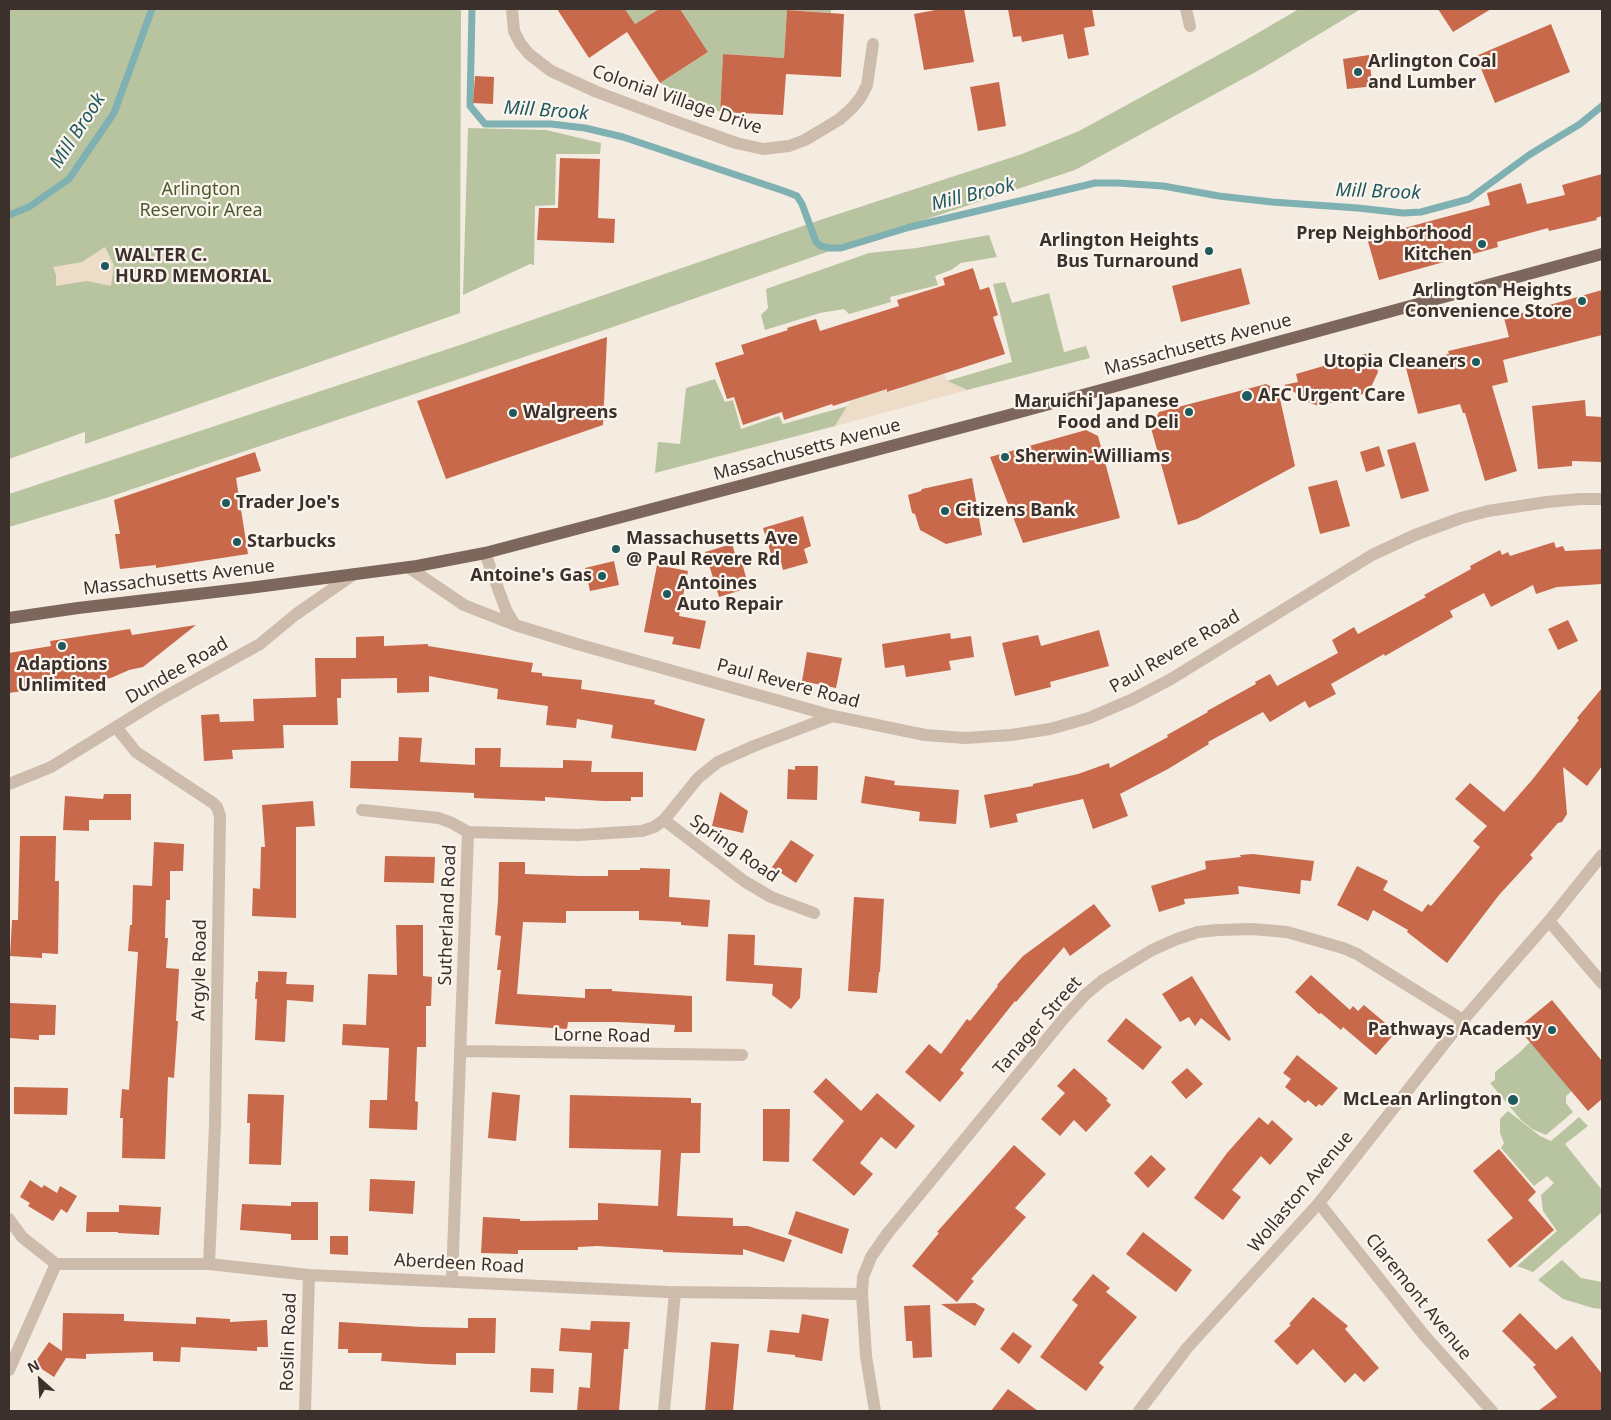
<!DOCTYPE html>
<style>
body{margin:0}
#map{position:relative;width:1611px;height:1420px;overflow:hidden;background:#f4ebe1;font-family:"Noto Sans",sans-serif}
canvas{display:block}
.frame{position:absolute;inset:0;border:10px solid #3b302b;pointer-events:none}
.north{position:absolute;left:15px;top:1355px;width:50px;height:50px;-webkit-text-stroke:4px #fbf5ee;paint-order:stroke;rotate:334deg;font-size:14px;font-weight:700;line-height:20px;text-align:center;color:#3b302b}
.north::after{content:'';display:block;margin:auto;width:18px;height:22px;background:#3b302b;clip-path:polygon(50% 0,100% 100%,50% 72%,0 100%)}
</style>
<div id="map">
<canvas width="1611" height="1420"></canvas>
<div class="frame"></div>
<div class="north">N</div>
</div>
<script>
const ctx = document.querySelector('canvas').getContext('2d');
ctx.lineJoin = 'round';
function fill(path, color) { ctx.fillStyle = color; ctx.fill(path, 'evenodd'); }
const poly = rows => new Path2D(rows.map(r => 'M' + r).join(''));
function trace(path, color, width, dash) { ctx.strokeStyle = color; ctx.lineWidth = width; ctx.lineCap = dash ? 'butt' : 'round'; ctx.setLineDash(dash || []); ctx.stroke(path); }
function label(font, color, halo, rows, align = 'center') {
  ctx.font = font + ' "Noto Sans",sans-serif'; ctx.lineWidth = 4.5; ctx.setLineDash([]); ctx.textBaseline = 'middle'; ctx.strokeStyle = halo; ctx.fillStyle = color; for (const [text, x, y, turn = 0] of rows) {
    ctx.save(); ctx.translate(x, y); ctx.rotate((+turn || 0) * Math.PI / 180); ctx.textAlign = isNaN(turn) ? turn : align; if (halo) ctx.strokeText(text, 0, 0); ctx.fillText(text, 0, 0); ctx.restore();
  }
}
fill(poly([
 [9,9,461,9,460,313,85,444,85,432,9,459],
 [625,9,659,9,635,24],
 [680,9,831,9,831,13,787,10,784,58,723,54,720,112,660,83,708,52],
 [1299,9,1361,9,1261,69,1075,170,821,254,613,327,106,498,9,527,9,494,457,346,823,219,1022,154,1079,131,1244,41],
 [468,128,546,130,601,143,600,154,556,154,555,205,535,206,534,265,530,264,463,295],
 [989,235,997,257,961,263,951,270,935,276,938,285,890,297,891,302,849,314,844,309,820,313,765,330,761,315,768,308,766,289,869,253,917,248],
 [1005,282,1012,303,1049,293,1064,352,1086,346,1090,358,967,390,947,381,1012,362,993,284],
 [715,379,725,402,733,400,741,429,779,416,783,424,848,406,835,426,655,473,658,442,680,444,686,388],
 [1530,1042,1572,1091,1566,1096,1566,1103,1573,1112,1546,1135,1532,1129,1521,1120,1490,1083,1495,1080,1495,1072,1519,1053],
 [1508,1111,1540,1136,1551,1141,1579,1117,1588,1126,1565,1144,1602,1190,1602,1212,1533,1272,1517,1266,1557,1231,1543,1211,1541,1195,1554,1183,1547,1176,1534,1186,1501,1148,1504,1143,1500,1133,1500,1119],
 [1562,1260,1581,1278,1602,1282,1602,1309,1593,1308,1563,1299,1538,1280]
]), '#b8c4a0');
fill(poly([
 [105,247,114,265,111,286,87,281,56,286,56,275,53,267,82,262],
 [944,374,947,381,967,390,835,426,851,400,885,384,888,393,900,389,899,383,924,375,926,380]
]), '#ecdcc8');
trace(poly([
 [472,9,470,106,485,124,551,124,585,128,623,137,784,191,797,196,802,204,816,242,821,246,830,248,841,248,910,227,1095,183,1118,183,1163,186,1219,196,1272,202,1358,208,1403,213,1421,212,1469,199,1529,155,1580,124,1602,106],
 [9,215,29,207,69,179,114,113,152,9]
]), '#7fb0b2', 7);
fill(poly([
 [557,9,625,9,635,24,659,9,680,9,708,52,660,83,627,32,589,58],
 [941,9,964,9,974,62,924,70,914,14],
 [1008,9,1092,9,1095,26,1084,28,1089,55,1068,59,1063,34,1022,42,1021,36,1013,37],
 [1438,9,1491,9,1453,32],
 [787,10,844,14,841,77,786,74,783,115,720,112,723,54,784,58],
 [1551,24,1570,72,1495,103,1476,56],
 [1369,55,1372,83,1366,87,1347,89,1343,59],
 [475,76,494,77,493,104,473,103],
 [999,82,1006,126,978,131,970,87],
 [560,158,600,159,598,218,615,219,614,243,537,240,539,208,558,208],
 [1602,174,1602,216,1596,218,1597,220,1549,231,1548,228,1497,242,1498,247,1379,280,1367,238,1490,205,1487,193,1521,183,1527,204,1565,195,1562,185],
 [973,268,980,290,989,287,998,315,993,317,1005,354,887,392,887,389,833,406,832,404,784,420,782,412,743,425,734,397,727,399,715,363,744,354,741,345,788,330,787,328,816,319,820,331,899,306,897,300,945,285,943,278],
 [1241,268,1250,304,1181,322,1172,286],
 [1602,290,1602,335,1503,360,1508,382,1492,386,1517,471,1485,481,1465,413,1463,413,1460,404,1418,414,1405,364,1449,354,1448,351,1509,337,1504,318],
 [607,337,603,425,446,479,417,401],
 [1372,352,1378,372,1372,385,1363,394,1319,406,1310,403,1284,385,1298,382,1296,374],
 [1266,384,1278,390,1295,466,1197,519,1178,525,1151,428,1159,412],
 [1585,400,1586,416,1602,417,1602,462,1572,461,1572,466,1538,469,1532,406],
 [1086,430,1098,436,1120,518,1023,543,990,457],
 [1415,442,1429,491,1401,499,1387,450],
 [1379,446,1385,466,1366,472,1360,452],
 [255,452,261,471,236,478,248,554,156,568,156,565,120,569,115,534,120,534,114,500],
 [972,478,982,535,946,544,920,530,915,514,912,513,908,495,921,491,922,489],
 [1337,480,1350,526,1320,534,1308,487],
 [803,516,811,546,804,549,808,563,783,570,779,555,772,557,763,528],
 [1554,542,1556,548,1563,546,1565,551,1602,549,1602,584,1557,587,1536,594,1533,585,1491,607,1484,593,1450,611,1453,617,1385,656,1384,654,1331,684,1336,694,1309,708,1305,701,1270,722,1263,712,1208,742,1209,744,1168,769,1120,794,1128,816,1093,829,1083,799,1016,814,1018,822,990,828,984,795,1033,786,1033,784,1078,774,1109,763,1110,768,1168,737,1167,735,1208,712,1207,711,1256,684,1255,682,1270,674,1277,686,1338,653,1332,640,1354,627,1358,634,1426,597,1424,595,1471,569,1470,566,1500,550,1502,555,1508,552,1510,556],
 [732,544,736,557,740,555,747,581,743,583,745,589,719,597,705,552],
 [614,561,619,585,590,591,585,568],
 [657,565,688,571,679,616,706,621,700,649,672,644,674,637,644,632],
 [1568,620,1578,641,1558,650,1548,629],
 [196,625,143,667,129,670,111,678,9,693,9,653,51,646,50,641,130,629,132,635],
 [1099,630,1109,666,1050,682,1051,687,1015,696,1002,643,1038,635,1041,646],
 [950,633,951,639,971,636,974,657,949,661,951,670,906,677,904,665,885,668,882,644],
 [384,636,384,646,428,644,428,646,533,663,531,672,542,673,542,676,582,680,581,689,655,700,654,704,705,719,696,751,611,738,613,725,577,719,576,728,546,725,548,706,497,699,498,689,429,676,429,692,397,693,397,678,341,679,341,698,337,698,338,725,283,725,284,748,232,750,233,759,204,761,201,715,219,714,220,722,254,721,253,699,316,697,315,658,356,658,356,637],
 [807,652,842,658,836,688,802,681],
 [1602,688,1602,766,1587,786,1563,767,1567,814,1562,822,1558,823,1530,855,1533,858,1499,895,1447,963,1407,932,1408,930,1373,910,1368,921,1337,905,1357,866,1388,881,1383,890,1422,912,1428,904,1431,906,1480,847,1473,841,1487,826,1455,799,1470,783,1504,812,1532,780,1579,720,1577,718],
 [399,737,422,738,420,762,475,765,475,748,501,748,500,767,563,768,563,760,592,761,591,772,643,772,643,797,631,797,631,801,603,801,545,797,545,801,521,800,474,798,474,793,350,788,351,761,398,761],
 [795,766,818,766,817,800,787,799,788,769,795,770],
 [865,776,895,781,894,785,959,790,956,824,919,821,920,812,861,803],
 [720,792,748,811,743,833,712,826],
 [104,794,131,794,131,820,89,820,89,831,63,830,65,796,103,799],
 [313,801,315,826,296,827,296,918,252,916,253,888,260,889,261,847,265,847,262,805],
 [20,836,56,836,55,881,59,881,58,954,42,953,42,958,10,956,12,920,18,920],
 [791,840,814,855,796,883,772,867],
 [154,842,184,844,183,871,170,871,170,900,166,900,165,938,168,938,166,968,179,969,176,1021,178,1021,174,1078,168,1077,165,1159,122,1158,123,1118,120,1118,122,1089,129,1090,138,952,128,951,130,925,132,925,133,885,152,886],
 [1253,854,1314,861,1311,881,1301,880,1300,894,1238,886,1239,894,1184,899,1185,904,1159,912,1151,886,1206,869,1205,861,1241,857,1240,855],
 [385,856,435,857,434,883,384,882],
 [499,862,525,862,525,874,579,876,608,876,608,870,640,870,640,868,670,869,669,897,710,900,708,927,681,925,681,922,639,920,639,911,566,911,566,923,523,922,517,994,585,998,585,989,612,989,612,991,692,996,692,1032,674,1032,675,1025,618,1022,568,1022,567,1029,495,1024,501,970,497,970,501,936,495,935,498,901],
 [854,897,884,899,880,972,879,972,877,993,848,991],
 [1094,904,1111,926,1070,956,1064,947,1016,1002,1015,1001,960,1070,964,1073,940,1102,905,1072,929,1044,941,1054,967,1019,970,1021,998,986,997,985,1023,956],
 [396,925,423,925,423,976,432,977,431,1006,426,1006,426,1047,417,1047,415,1101,418,1102,417,1130,369,1128,370,1100,387,1100,389,1048,342,1045,343,1024,366,1025,368,974,397,975],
 [728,934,755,935,754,965,802,968,800,998,791,1009,772,995,773,984,726,981],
 [258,971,287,972,286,984,314,985,313,1002,287,1000,285,1042,255,1040,257,999,255,999,256,982,258,982],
 [1311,975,1350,1010,1353,1006,1358,1011,1364,1005,1396,1032,1376,1055,1343,1027,1341,1030,1321,1013,1319,1014,1295,992],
 [1192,976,1231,1039,1229,1041,1201,1018,1195,1026,1189,1017,1180,1022,1162,994],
 [1552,1000,1602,1061,1602,1099,1588,1111,1518,1028],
 [9,1003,56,1005,55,1035,39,1035,39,1040,9,1038],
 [1126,1018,1162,1047,1143,1070,1107,1041],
 [1297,1055,1338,1088,1322,1106,1319,1104,1316,1107,1308,1100,1305,1103,1285,1087,1291,1079,1283,1073],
 [1074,1068,1108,1099,1106,1100,1111,1105,1086,1132,1074,1120,1060,1136,1041,1119,1065,1093,1057,1086],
 [1187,1068,1203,1084,1186,1099,1171,1082],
 [826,1078,861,1111,877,1093,915,1126,896,1149,881,1137,860,1163,873,1174,854,1196,812,1160,844,1121,813,1092],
 [14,1087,68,1088,67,1115,14,1114],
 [492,1092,520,1095,516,1141,488,1138],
 [248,1094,284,1095,281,1165,249,1164,250,1123,247,1123],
 [570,1095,691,1098,691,1103,701,1103,700,1153,681,1153,677,1216,733,1218,733,1226,748,1226,792,1240,784,1262,743,1249,743,1255,663,1252,663,1250,597,1246,578,1247,578,1250,518,1250,518,1254,481,1253,483,1217,520,1219,520,1221,598,1220,598,1203,658,1206,661,1150,569,1148],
 [763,1109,790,1109,789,1162,763,1161],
 [1259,1117,1268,1125,1272,1120,1293,1139,1270,1165,1261,1156,1232,1190,1241,1197,1223,1220,1194,1198,1227,1153],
 [1014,1145,1046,1174,1015,1208,1026,1217,971,1279,974,1281,957,1302,912,1266,939,1233,937,1232],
 [1499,1149,1536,1192,1528,1200,1554,1230,1510,1268,1487,1240,1513,1218,1473,1171],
 [1151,1155,1166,1169,1148,1188,1134,1173],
 [370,1179,415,1181,413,1214,369,1211],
 [30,1180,42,1188,44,1185,57,1193,60,1186,77,1196,67,1213,61,1209,53,1221,28,1206,30,1203,20,1197],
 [291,1202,318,1202,318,1240,291,1240,291,1234,240,1230,242,1204,291,1206],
 [119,1205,161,1207,159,1235,118,1233,118,1232,86,1232,87,1212,119,1212],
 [796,1211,849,1229,842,1254,788,1234],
 [1143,1232,1192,1270,1176,1292,1126,1254],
 [330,1236,348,1236,348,1255,330,1254],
 [1093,1274,1110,1288,1106,1292,1137,1317,1099,1363,1104,1367,1086,1391,1040,1357,1078,1305,1072,1300],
 [1313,1297,1348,1326,1345,1329,1379,1368,1364,1382,1355,1373,1345,1383,1313,1349,1297,1365,1274,1341,1291,1325,1289,1324],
 [975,1303,985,1309,975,1326,941,1304],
 [930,1305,932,1357,913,1358,912,1341,906,1341,904,1306],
 [63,1313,124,1314,124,1321,196,1324,196,1317,230,1319,230,1322,267,1320,268,1347,257,1347,257,1351,181,1347,180,1362,153,1361,153,1352,86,1354,86,1359,66,1358,54,1377,34,1364,49,1342,62,1351],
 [1520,1313,1556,1350,1572,1336,1602,1374,1602,1411,1538,1411,1557,1397,1533,1367,1536,1365,1502,1331],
 [802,1314,829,1319,822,1361,795,1357,795,1355,767,1352,770,1330,799,1333],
 [468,1318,496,1318,495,1353,456,1353,456,1365,429,1364,381,1361,382,1353,348,1353,348,1349,338,1349,339,1322,422,1327,468,1328],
 [591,1321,630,1322,628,1349,624,1349,619,1411,577,1411,579,1387,590,1388,592,1353,559,1351,561,1328,590,1330],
 [1013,1332,1032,1346,1019,1364,1000,1349],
 [711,1342,739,1344,733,1411,705,1411],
 [531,1368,554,1369,553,1393,530,1392],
 [1008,1389,1038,1411,991,1411]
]), '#c8694b');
trace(poly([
 [512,9,514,31,520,43,529,54,551,71,597,92,672,120,736,143,763,149,789,146,805,140,840,119,853,107,861,97,867,85,873,44],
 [1186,9,1190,26],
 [485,553,506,610,515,625],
 [408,567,464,605,474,609,515,625,577,644,833,716,925,735,965,738,1011,735,1050,729,1089,718,1133,699,1171,679,1372,555,1415,535,1461,518,1488,511,1547,502,1580,499,1602,499],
 [116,727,136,752,213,803,217,807,220,816,215,1125,209,1264],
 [9,784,51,767,161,699,260,644,295,615,354,574],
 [362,810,439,818,452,823,468,832],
 [664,820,744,881,771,897,814,913],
 [1549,921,1602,983],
 [460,1051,742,1055],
 [1319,1203,1424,1335,1492,1411],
 [9,1219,22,1237,56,1264],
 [56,1264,209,1264,309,1275,667,1292,862,1294],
 [452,1281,468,832,578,835,642,831,654,827,664,820,698,778,718,762,754,746,833,716],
 [9,1370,56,1264],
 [305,1411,309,1275],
 [664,1411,675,1292],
 [875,1411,866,1356,862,1294,863,1277,871,1257,887,1234,1065,1017,1085,995,1103,980,1152,950,1177,939,1198,932,1218,930,1252,929,1287,932,1343,948,1357,954,1463,1020],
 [1139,1411,1187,1348,1319,1203,1463,1020,1549,921,1602,855]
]), '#cdbbac', 12);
trace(poly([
 [9,618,78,608,249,588,417,566,485,553,1009,415,1602,254]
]), '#7d675c', 12);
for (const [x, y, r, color] of [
 [1358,72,5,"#1f5a5e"],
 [1482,244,5,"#1f5a5e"],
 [1209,251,5,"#1f5a5e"],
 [105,266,5,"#1f5a5e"],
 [1582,301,5,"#1f5a5e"],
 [1476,362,5,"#1f5a5e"],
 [1247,396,6,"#1f5a5e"],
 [1189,412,5,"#1f5a5e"],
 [513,413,5,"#1f5a5e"],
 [1005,457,5,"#1f5a5e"],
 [226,503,5,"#1f5a5e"],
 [945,511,5,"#1f5a5e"],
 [237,542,5,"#1f5a5e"],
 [616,549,5,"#1f5a5e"],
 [602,576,5,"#1f5a5e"],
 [667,594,5,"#1f5a5e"],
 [62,646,5,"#1f5a5e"],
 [1552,1030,5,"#1f5a5e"],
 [1513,1100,6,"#1f5a5e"]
]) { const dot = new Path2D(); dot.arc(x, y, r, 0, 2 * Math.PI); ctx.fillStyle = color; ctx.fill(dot); trace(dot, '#fbf5ee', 2); }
label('bold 18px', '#3b302b', '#fbf5ee', [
 ["Arlington Coal",1368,62],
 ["and Lumber",1368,83],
 ["Prep Neighborhood",1472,234,"right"],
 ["Kitchen",1472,255,"right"],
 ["Arlington Heights",1199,241,"right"],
 ["Bus Turnaround",1199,262,"right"],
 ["WALTER C.",115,256],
 ["HURD MEMORIAL",115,277],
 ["Arlington Heights",1572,291,"right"],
 ["Convenience Store",1572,312,"right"],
 ["Utopia Cleaners",1466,362,"right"],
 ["AFC Urgent Care",1258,396],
 ["Maruichi Japanese",1179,402,"right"],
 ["Food and Deli",1179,423,"right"],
 ["Walgreens",523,413],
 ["Sherwin-Williams",1015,457],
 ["Trader Joe's",236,503],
 ["Citizens Bank",955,511],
 ["Massachusetts Ave",626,539],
 ["@ Paul Revere Rd",626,560],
 ["Starbucks",247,542],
 ["Antoine's Gas",592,576,"right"],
 ["Antoines",677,584],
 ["Auto Repair",677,605],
 ["Adaptions",62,665,"center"],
 ["Unlimited",62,686,"center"],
 ["Pathways Academy",1542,1030,"right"],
 ["McLean Arlington",1502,1100,"right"]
], 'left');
label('18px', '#3b302b', '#fbf5ee', [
 ["Colonial Village Drive",677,100,19],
 ["Massachusetts Avenue",1198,345,-15],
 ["Massachusetts Avenue",807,450,-15],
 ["Massachusetts Avenue",179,578,-7],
 ["Paul Revere Road",1175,652,-30],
 ["Dundee Road",177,671,-30],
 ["Paul Revere Road",788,684,15],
 ["Spring Road",734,849,35],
 ["Sutherland Road",448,915,-88],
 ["Argyle Road",200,970,-89],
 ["Tanager Street",1038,1026,-49],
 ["Lorne Road",602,1036,1],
 ["Wollaston Avenue",1301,1192,-50],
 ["Aberdeen Road",459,1264,3],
 ["Claremont Avenue",1418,1297,51],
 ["Roslin Road",289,1342,-88]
]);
label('18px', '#4a5a2e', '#fbf5ee', [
 ["Arlington",201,190],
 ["Reservoir Area",201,211]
]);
label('italic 19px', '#1f5a5e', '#fbf5ee', [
 ["Mill Brook",546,111,4],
 ["Mill Brook",78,131,-57],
 ["Mill Brook",1378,192,2],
 ["Mill Brook",973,195,-14]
]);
</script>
